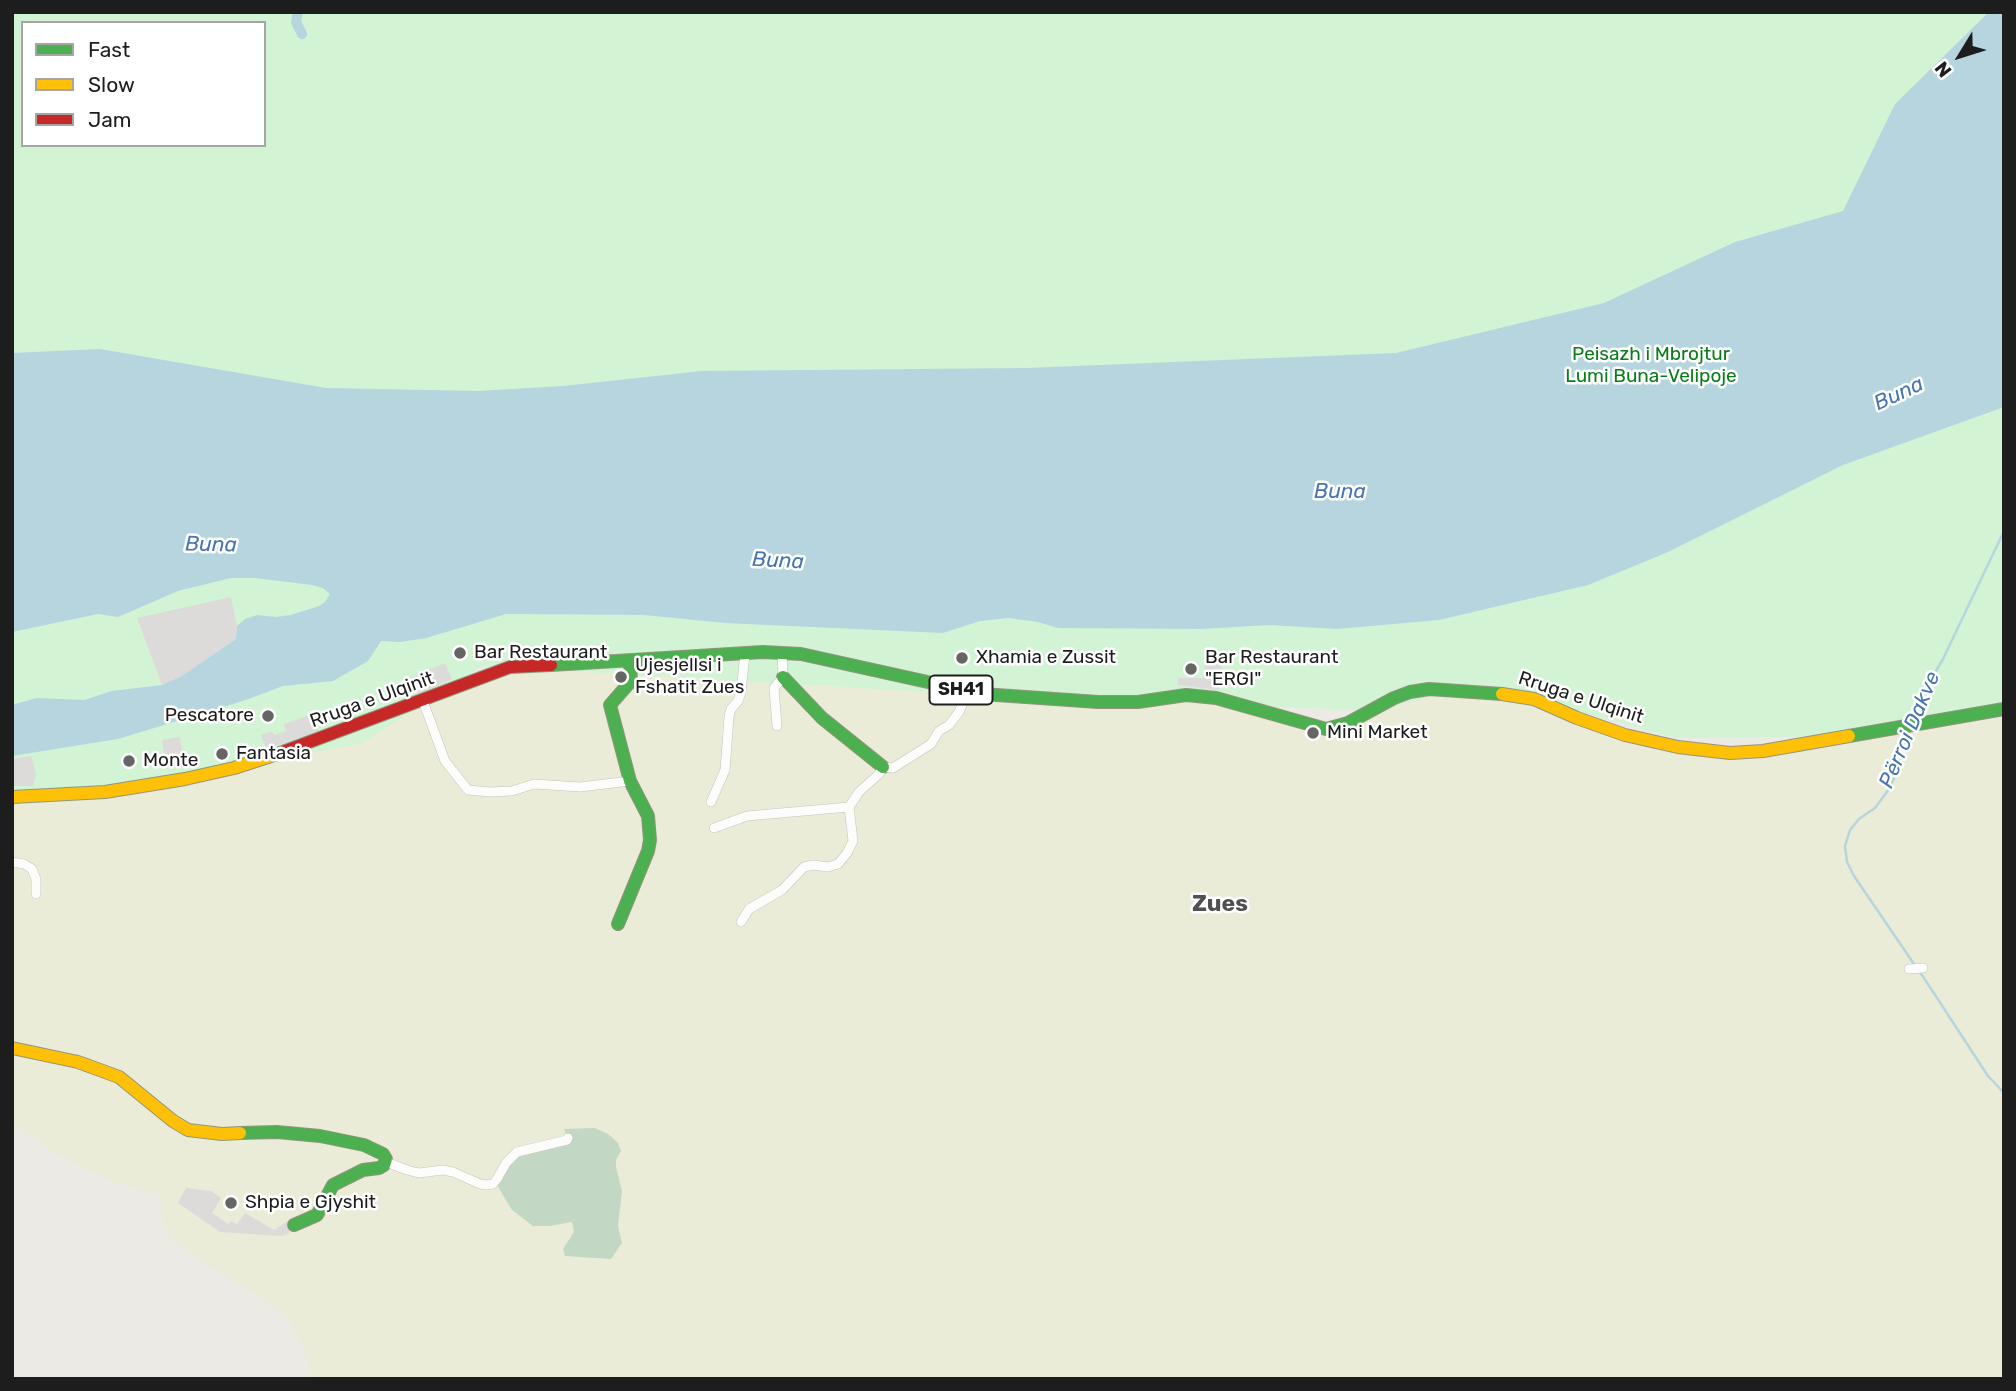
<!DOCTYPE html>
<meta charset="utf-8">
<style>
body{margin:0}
#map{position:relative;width:2016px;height:1391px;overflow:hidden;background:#ebeae5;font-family:Rubik,sans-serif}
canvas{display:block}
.frame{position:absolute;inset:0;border:14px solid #1d1d1d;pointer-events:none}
.legend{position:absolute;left:21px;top:21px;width:245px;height:126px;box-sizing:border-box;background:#fff;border:2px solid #a5a5a5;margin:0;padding:9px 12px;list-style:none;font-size:21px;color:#1d1d1d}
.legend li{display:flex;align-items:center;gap:14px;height:35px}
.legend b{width:35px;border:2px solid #a5a5a5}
.north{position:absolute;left:1925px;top:21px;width:70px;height:70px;-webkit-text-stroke:5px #fff;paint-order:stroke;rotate:232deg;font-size:19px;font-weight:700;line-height:28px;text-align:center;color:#1d1d1d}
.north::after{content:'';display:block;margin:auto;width:24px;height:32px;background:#1d1d1d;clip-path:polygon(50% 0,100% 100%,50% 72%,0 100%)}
</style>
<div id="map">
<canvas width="2016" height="1391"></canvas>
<div class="frame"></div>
<ul class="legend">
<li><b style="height:9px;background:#4caf50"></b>Fast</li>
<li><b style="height:9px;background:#ffc107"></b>Slow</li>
<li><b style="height:9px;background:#c62828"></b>Jam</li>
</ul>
<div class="north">N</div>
</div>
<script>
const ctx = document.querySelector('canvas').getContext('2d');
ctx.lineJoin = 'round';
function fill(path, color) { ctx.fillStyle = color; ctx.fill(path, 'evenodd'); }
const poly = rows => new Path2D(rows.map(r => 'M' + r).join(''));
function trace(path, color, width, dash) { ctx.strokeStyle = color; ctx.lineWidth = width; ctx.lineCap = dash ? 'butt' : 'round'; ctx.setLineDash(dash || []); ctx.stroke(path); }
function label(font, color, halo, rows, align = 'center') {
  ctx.font = font + ' Rubik,sans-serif'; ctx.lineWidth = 5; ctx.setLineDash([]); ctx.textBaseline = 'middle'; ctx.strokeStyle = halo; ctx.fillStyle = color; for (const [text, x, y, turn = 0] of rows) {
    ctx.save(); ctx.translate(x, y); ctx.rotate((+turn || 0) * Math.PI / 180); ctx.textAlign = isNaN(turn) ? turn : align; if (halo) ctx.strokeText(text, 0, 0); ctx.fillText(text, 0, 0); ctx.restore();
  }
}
fill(poly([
 [527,668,1192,697,1320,732,1405,695,1487,692,1712,754,1981,722,2004,717,2004,1379,312,1379,305,1352,291,1322,265,1299,205,1264,180,1245,167,1231,161,1215,160,1194,125,1186,90,1171,52,1151,12,1121,12,799]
]), '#eaecd8');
fill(poly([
 [595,1128,608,1134,618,1143,621,1151,616,1160,616,1167,622,1191,618,1226,622,1243,611,1259,565,1256,563,1249,574,1232,572,1222,550,1226,533,1226,512,1210,497,1185,512,1160,526,1151,569,1143,564,1129]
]), '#c3d7c5');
fill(poly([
 [12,12,2004,12,2004,713,1849,736,1676,738,1479,684,1377,711,946,693,482,666,362,743,147,784,12,795],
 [23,23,264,23,264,145,23,145]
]), '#d2f3d4');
fill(poly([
 [231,597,237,626,236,639,182,676,162,685,137,618],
 [1215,651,1223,652,1219,690,1178,685,1178,678,1203,678,1207,653,1214,654],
 [445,663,452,679,417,695,410,678],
 [313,714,319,732,266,749,261,735,272,731,274,735,286,731,284,724],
 [180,737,184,766,166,769,162,740],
 [31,756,36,774,33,786,12,786,12,759],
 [186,1188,211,1191,221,1198,212,1213,228,1224,231,1221,237,1224,245,1213,274,1230,291,1219,297,1229,282,1236,220,1232,178,1203]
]), '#dcdbd9');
fill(poly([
 [1989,12,2004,12,2004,407,1843,465,1668,552,1588,585,1439,620,1337,629,1270,625,1202,629,1058,628,1038,622,1009,618,980,621,943,633,725,623,644,615,506,614,426,638,400,642,381,641,368,661,333,681,283,686,246,700,118,739,12,756,12,705,37,698,84,700,112,691,162,685,182,676,236,639,237,626,245,619,257,615,276,617,291,615,319,606,325,602,330,594,323,588,312,585,255,578,231,578,178,591,118,617,98,614,12,632,12,353,100,349,326,388,478,391,563,386,702,371,1026,368,1396,353,1604,303,1735,242,1843,211,1895,104]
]), '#b7d5df');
trace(poly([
 [1915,720,1925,690,1943,659,2004,531],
 [1909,732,1902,748,1897,772,1889,789,1875,808,1859,819,1850,830,1845,846,1847,862,1854,876,1916,967],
 [1920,972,1988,1076,2004,1093]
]), '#b7d5df', 2.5);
trace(poly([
 [298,12,296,22,302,34]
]), '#b7d5df', 10);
const street = poly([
 [423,701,445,761,468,790,490,792,512,791,534,784,580,787,630,781],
 [777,726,774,688,783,677,782,652],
 [711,802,725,770,729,717,731,709,738,701,741,692,745,653],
 [714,828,747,816,849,807],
 [12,862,24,864,32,869,36,879,36,894],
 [741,922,749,909,782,890,804,867,813,865,828,867,838,864,847,853,853,841,849,807,859,792,879,774,883,767,893,768,931,744,939,731,949,725,959,712,968,691],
 [1909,969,1923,968],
 [386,1162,407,1170,419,1173,443,1170,453,1172,480,1184,487,1185,493,1184,497,1179,506,1163,517,1152,567,1140,568,1138]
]);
const fast = poly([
 [551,665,763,652,801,654,982,694,1098,702,1138,702,1186,695,1216,698,1326,729,1348,723,1394,698,1410,692,1429,689,1502,694],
 [783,677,822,718,883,767],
 [1849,736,2004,709],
 [618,924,648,851,650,840,648,816,630,781,610,705,631,681,630,661],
 [240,1133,277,1132,320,1136,364,1145,383,1154,386,1159,384,1165,379,1168,363,1170,333,1185,317,1215,294,1225]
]);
const slow = poly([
 [1502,694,1534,699,1577,718,1625,735,1678,747,1730,753,1763,751,1849,736],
 [12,797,105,792,185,779,234,768,277,754],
 [12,1048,78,1062,119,1077,173,1121,188,1130,222,1134,240,1133]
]);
const jam = poly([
 [277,754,510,667,551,665]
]);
trace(street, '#c4c4c1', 10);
trace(fast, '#92957c', 14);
trace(slow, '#92957c', 14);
trace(jam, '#92957c', 14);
trace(street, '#fcfcfb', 9);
trace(fast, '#4caf50', 12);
trace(slow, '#ffc107', 12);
trace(jam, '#c62828', 12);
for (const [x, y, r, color] of [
 [460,653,7,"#656563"],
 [962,658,7,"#656563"],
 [1191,669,7,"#656563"],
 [621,677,7,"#656563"],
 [268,716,7,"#656563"],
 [1313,733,7,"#656563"],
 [222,754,7,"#656563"],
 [129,761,7,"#656563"],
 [231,1203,7,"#656563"]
]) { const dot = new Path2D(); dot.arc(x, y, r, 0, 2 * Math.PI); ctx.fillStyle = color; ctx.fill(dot); trace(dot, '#fff', 2.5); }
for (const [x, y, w] of [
 [961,690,63]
]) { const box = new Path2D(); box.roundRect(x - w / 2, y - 14.5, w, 29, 5); ctx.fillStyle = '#fff'; ctx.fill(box); trace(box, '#1d1d1d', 2); }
label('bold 18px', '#1d1d1d', null, [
 ["SH41",961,690]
]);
label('19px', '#097d19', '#fff', [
 ["Peisazh i Mbrojtur",1651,355],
 ["Lumi Buna-Velipoje",1651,377]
]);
label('19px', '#1d1d1d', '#fff', [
 ["Bar Restaurant",474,653],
 ["Xhamia e Zussit",976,658],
 ["Bar Restaurant",1205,658],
 ["\"ERGI\"",1205,680],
 ["Ujesjellsi i",635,666],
 ["Fshatit Zues",635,688],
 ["Pescatore",254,716,"right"],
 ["Mini Market",1327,733],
 ["Fantasia",236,754],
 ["Monte",143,761],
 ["Shpia e Gjyshit",245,1203]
], 'left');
label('19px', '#1d1d1d', '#fff', [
 ["Rruga e Ulqinit",1581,698,18],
 ["Rruga e Ulqinit",372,700,-20]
]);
label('italic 21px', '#4775ae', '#fff', [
 ["Buna",1899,394,-25],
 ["Buna",1340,492],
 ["Buna",211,545,1],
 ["Buna",778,561,3],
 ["Përroi Dakve",1910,730,-67]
]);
label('bold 23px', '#505050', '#fff', [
 ["Zues",1220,904]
]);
</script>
